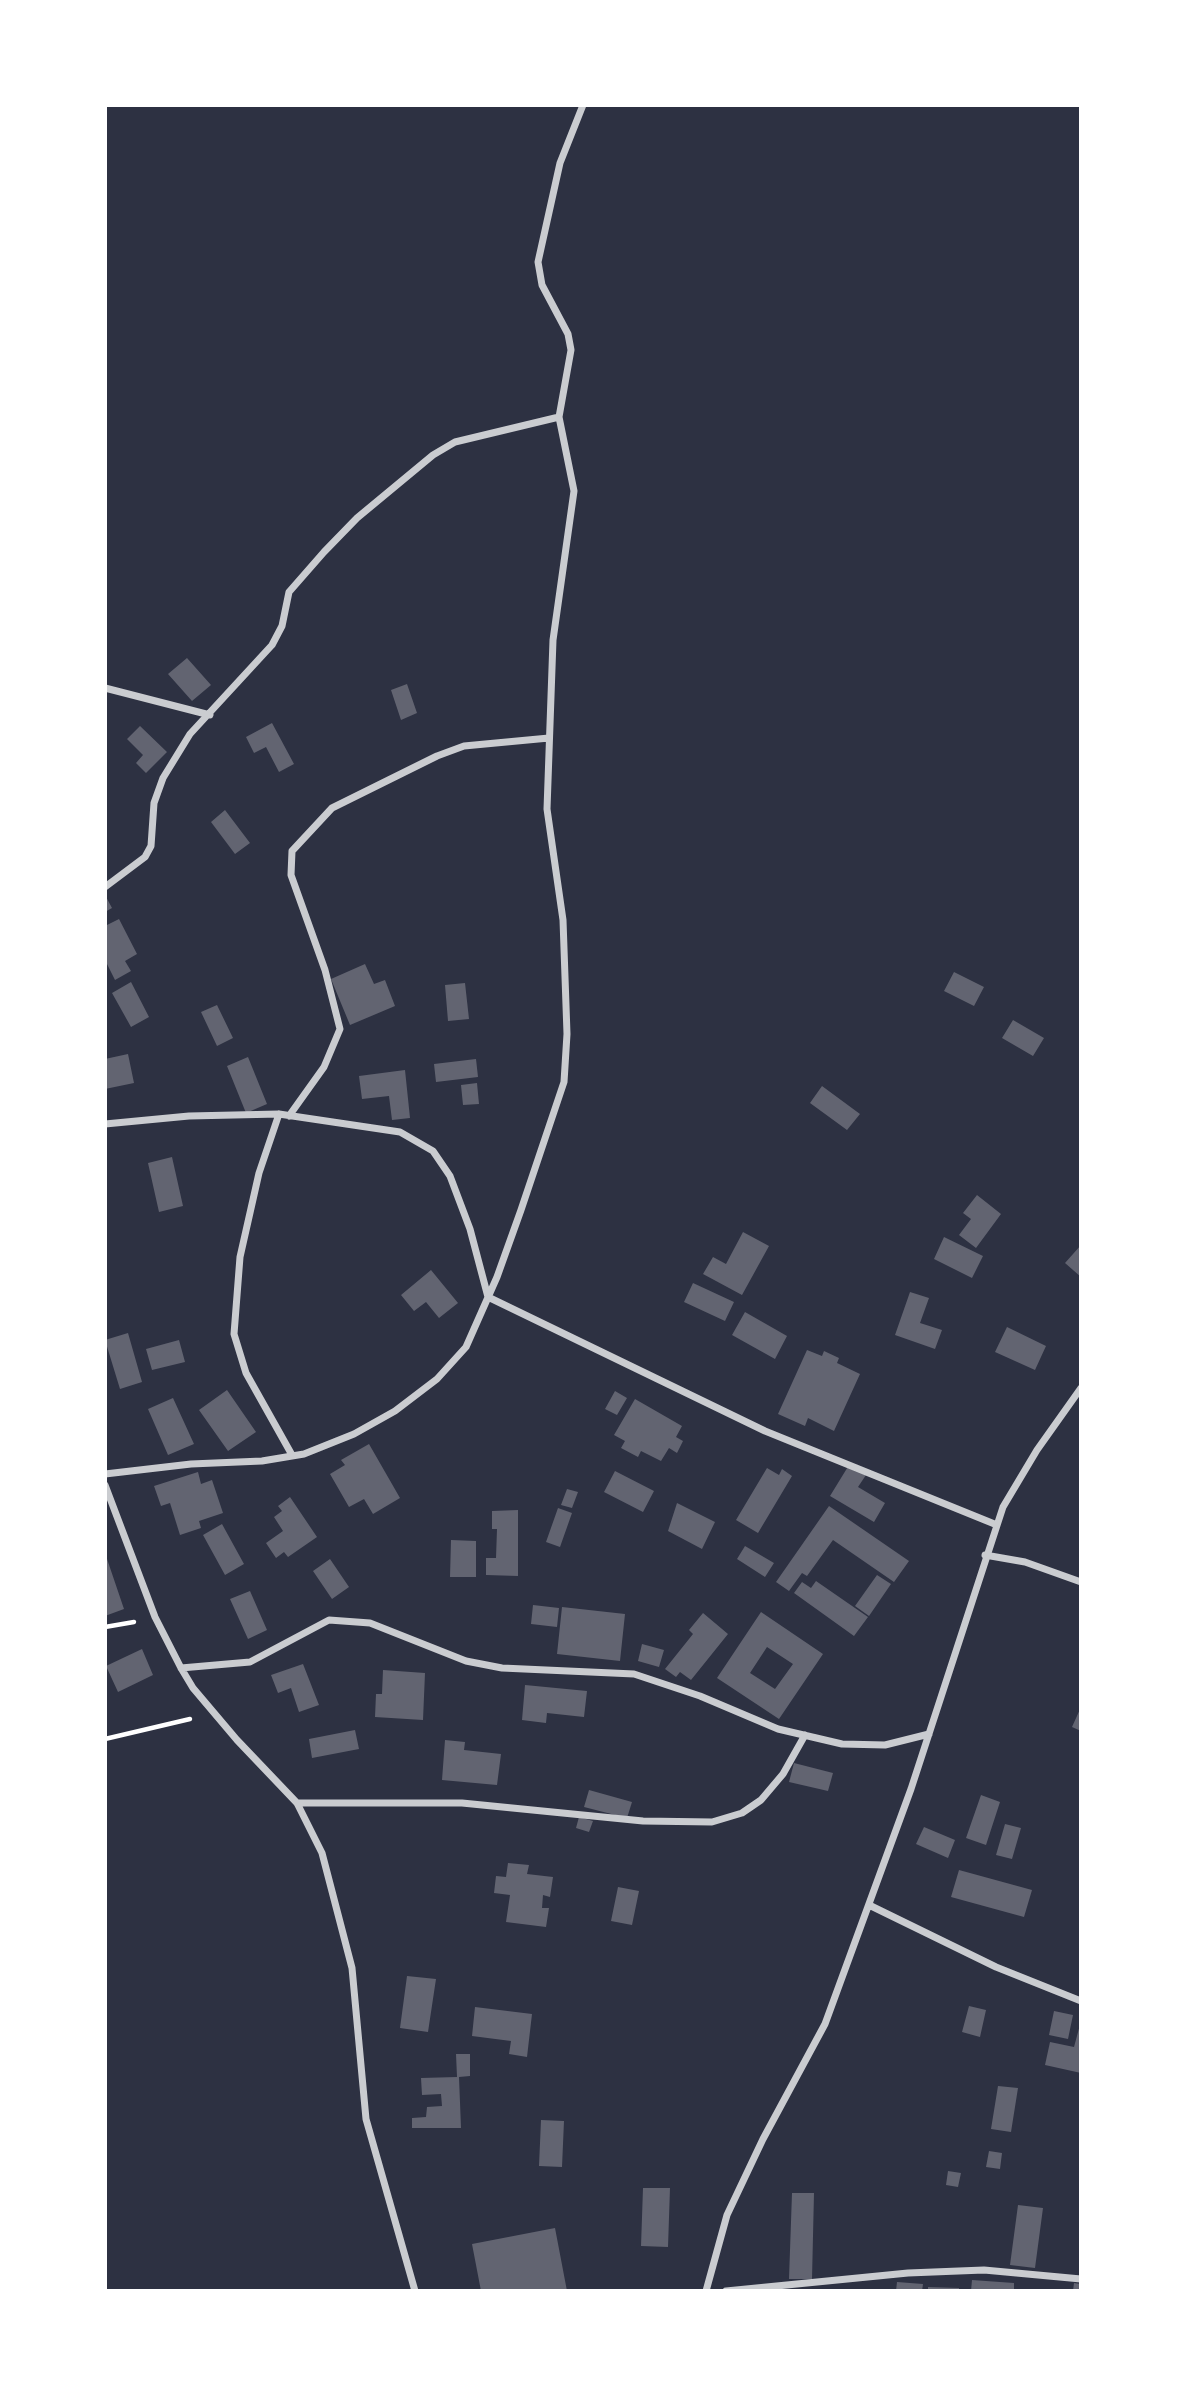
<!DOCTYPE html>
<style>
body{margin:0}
#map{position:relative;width:1186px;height:2396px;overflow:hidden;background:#2d3142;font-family:"PT Sans",sans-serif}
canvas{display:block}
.frame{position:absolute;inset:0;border:107px solid #fff;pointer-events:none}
</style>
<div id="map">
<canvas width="1186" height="2396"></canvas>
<div class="frame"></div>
</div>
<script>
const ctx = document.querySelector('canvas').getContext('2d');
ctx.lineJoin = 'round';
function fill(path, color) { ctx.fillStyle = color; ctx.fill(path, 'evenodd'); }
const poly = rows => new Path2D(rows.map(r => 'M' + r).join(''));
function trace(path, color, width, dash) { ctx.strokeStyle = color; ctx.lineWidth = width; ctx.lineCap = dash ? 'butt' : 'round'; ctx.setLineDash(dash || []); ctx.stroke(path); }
fill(poly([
 [187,658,211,685,192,701,168,674],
 [407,684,417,713,401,720,391,690],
 [272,723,294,764,279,772,266,747,254,753,246,737],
 [140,726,167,752,146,773,136,763,143,755,127,739],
 [225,810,250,843,235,854,211,822],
 [105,895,112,908,105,912],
 [119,919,137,954,125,961,131,971,115,980,105,960,105,926],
 [365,964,374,984,385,980,395,1006,350,1025,331,979],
 [954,972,984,987,974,1006,944,991],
 [131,982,149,1017,131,1027,112,993],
 [465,983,469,1019,448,1021,445,985],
 [217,1005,233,1038,217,1046,201,1012],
 [1013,1020,1044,1038,1033,1056,1002,1038],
 [128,1054,134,1083,105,1089,105,1059],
 [248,1057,267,1104,246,1113,227,1066],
 [476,1059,478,1077,436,1082,434,1064],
 [405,1070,410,1118,392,1120,389,1096,362,1099,359,1076],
 [477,1083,479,1104,463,1105,461,1085],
 [822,1086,860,1114,847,1130,810,1103],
 [172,1157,183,1206,159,1212,148,1163],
 [977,1195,1001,1214,976,1248,959,1235,971,1219,963,1213],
 [743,1232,769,1246,742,1295,703,1274,713,1257,726,1264],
 [944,1237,983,1256,972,1278,934,1259],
 [1081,1245,1081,1277,1065,1263],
 [431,1270,458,1303,439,1318,426,1302,414,1311,401,1295],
 [693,1283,734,1302,725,1321,684,1302],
 [910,1292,929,1298,920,1323,942,1330,935,1349,895,1335],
 [745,1312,787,1336,775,1359,732,1335],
 [1007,1327,1046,1346,1035,1370,995,1352],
 [128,1333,142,1382,120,1389,105,1340],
 [179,1340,185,1362,152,1370,146,1349],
 [807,1350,822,1356,824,1351,839,1358,837,1363,860,1374,834,1431,808,1418,805,1426,778,1414],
 [227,1390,256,1432,228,1451,199,1410],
 [615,1391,627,1398,617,1415,605,1409],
 [173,1398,194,1444,168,1455,148,1409],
 [635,1399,682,1426,676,1437,683,1441,677,1453,669,1448,661,1461,641,1451,638,1457,621,1448,625,1441,614,1435],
 [369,1444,400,1498,373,1514,364,1499,349,1507,330,1474,345,1465,341,1460],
 [849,1465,866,1475,858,1487,885,1503,874,1522,830,1496],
 [767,1468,779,1475,782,1469,792,1476,758,1533,736,1520],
 [615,1471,654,1491,643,1512,604,1492],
 [198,1472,201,1484,212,1480,223,1513,199,1521,201,1528,180,1535,170,1503,161,1506,154,1486],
 [567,1489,578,1492,572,1508,561,1505],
 [290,1497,317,1537,288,1557,284,1552,276,1558,266,1543,283,1531,274,1517,282,1511,278,1506],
 [677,1503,715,1522,702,1549,668,1531],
 [829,1506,909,1561,894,1582,833,1540,807,1576,802,1573,789,1591,776,1582],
 [558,1508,572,1513,560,1547,546,1542],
 [518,1510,518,1576,486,1575,486,1558,496,1558,497,1529,492,1529,492,1511],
 [222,1524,244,1564,225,1575,203,1535],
 [451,1540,476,1541,476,1577,450,1577],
 [745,1546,774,1563,765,1577,737,1559],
 [105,1553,124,1609,105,1616],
 [330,1559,349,1587,332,1599,313,1571],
 [877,1575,891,1584,869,1616,855,1606],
 [816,1581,868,1617,854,1636,794,1593,802,1582,811,1588],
 [250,1591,267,1630,248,1639,230,1599],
 [533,1605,559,1608,557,1627,531,1624],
 [562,1607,625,1614,620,1661,557,1654],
 [761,1612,823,1654,779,1719,717,1678],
 [767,1647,793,1664,775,1689,750,1673],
 [703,1613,728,1634,691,1680,680,1672,676,1677,665,1669,693,1634,689,1630],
 [642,1644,664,1650,659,1667,638,1661],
 [142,1649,153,1675,118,1692,106,1666],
 [303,1664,319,1705,299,1712,291,1688,278,1693,271,1675],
 [383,1670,425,1673,423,1720,375,1717,376,1694,382,1694],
 [525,1685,587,1691,584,1717,547,1713,546,1723,522,1720],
 [1081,1707,1081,1731,1072,1727],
 [355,1730,359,1749,312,1758,309,1739],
 [445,1740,465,1742,464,1750,501,1754,497,1785,442,1780],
 [794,1763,833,1773,828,1791,789,1782],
 [589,1790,632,1802,627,1818,584,1807],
 [981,1795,1000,1802,986,1845,966,1838],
 [579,1817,593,1821,589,1832,576,1828],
 [1005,1824,1021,1828,1012,1859,996,1855],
 [924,1827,955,1840,948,1858,916,1844],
 [508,1863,529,1865,527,1874,553,1877,550,1897,543,1895,542,1908,549,1908,546,1927,506,1922,510,1895,494,1893,496,1876,506,1877],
 [959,1870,1032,1890,1024,1917,951,1897],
 [618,1887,639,1891,632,1925,611,1921],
 [407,1976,436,1979,428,2032,400,2028],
 [969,2006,986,2010,980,2037,962,2032],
 [475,2007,532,2014,527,2057,509,2054,511,2041,472,2036],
 [1054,2011,1073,2015,1068,2039,1049,2035],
 [1081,2021,1081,2073,1045,2065,1050,2042,1074,2047],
 [456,2054,470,2054,470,2076,459,2077,461,2128,412,2128,412,2118,426,2117,427,2107,442,2106,441,2094,422,2095,421,2078,457,2077],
 [998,2086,1018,2088,1011,2132,991,2129],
 [541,2120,564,2121,562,2167,539,2166],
 [989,2151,1002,2153,1000,2169,986,2167],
 [948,2171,961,2173,958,2187,946,2185],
 [643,2188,670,2188,668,2247,641,2246],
 [792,2193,814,2193,812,2279,789,2279],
 [1018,2205,1043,2208,1035,2268,1010,2265],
 [555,2228,567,2291,481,2291,472,2244],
 [972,2280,1014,2283,1014,2291,971,2291],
 [897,2282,923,2284,922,2291,896,2291],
 [1074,2283,1081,2284,1081,2291,1073,2291],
 [928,2287,959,2288,959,2291,928,2291]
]), '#626471');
trace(poly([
 [105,1627,134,1622],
 [105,1739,190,1719]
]), '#fff', 4.5);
trace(poly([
 [105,688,210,715],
 [105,887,145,857,151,846,154,803,163,778,190,734,272,645,282,626,289,592,324,552,357,518,433,455,455,442,559,417],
 [279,1114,259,1173,240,1257,234,1334,246,1373,292,1455],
 [289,1116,324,1067,340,1029,325,970,291,875,292,851,332,808,437,756,464,746,549,738],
 [105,1124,189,1116,279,1114,400,1132,433,1151,450,1176,470,1229,488,1297,765,1431,997,1525],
 [105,1474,191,1464,262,1461,304,1454,354,1434,395,1411,437,1379,466,1347,497,1277,521,1210,564,1082,567,1034,563,920,547,809,553,640,574,491,559,417,571,350,568,334,542,285,538,262,560,163,583,105],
 [105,1485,155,1617,181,1668,193,1688,237,1740,297,1803,322,1853,352,1968,366,2119,415,2291],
 [985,1555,1025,1562,1081,1582],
 [181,1668,250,1662,329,1620,370,1623,466,1661,502,1668,634,1674,700,1696,778,1729,842,1744,885,1745,929,1734],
 [297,1803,462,1803,643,1821,712,1822,742,1813,761,1800,783,1774,805,1735],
 [869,1905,996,1967,1081,2001],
 [706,2291,727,2215,763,2139,825,2024,911,1789,1003,1507,1037,1450,1081,1388],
 [726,2291,908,2273,984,2270,1081,2279]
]), '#caccd0', 7);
</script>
